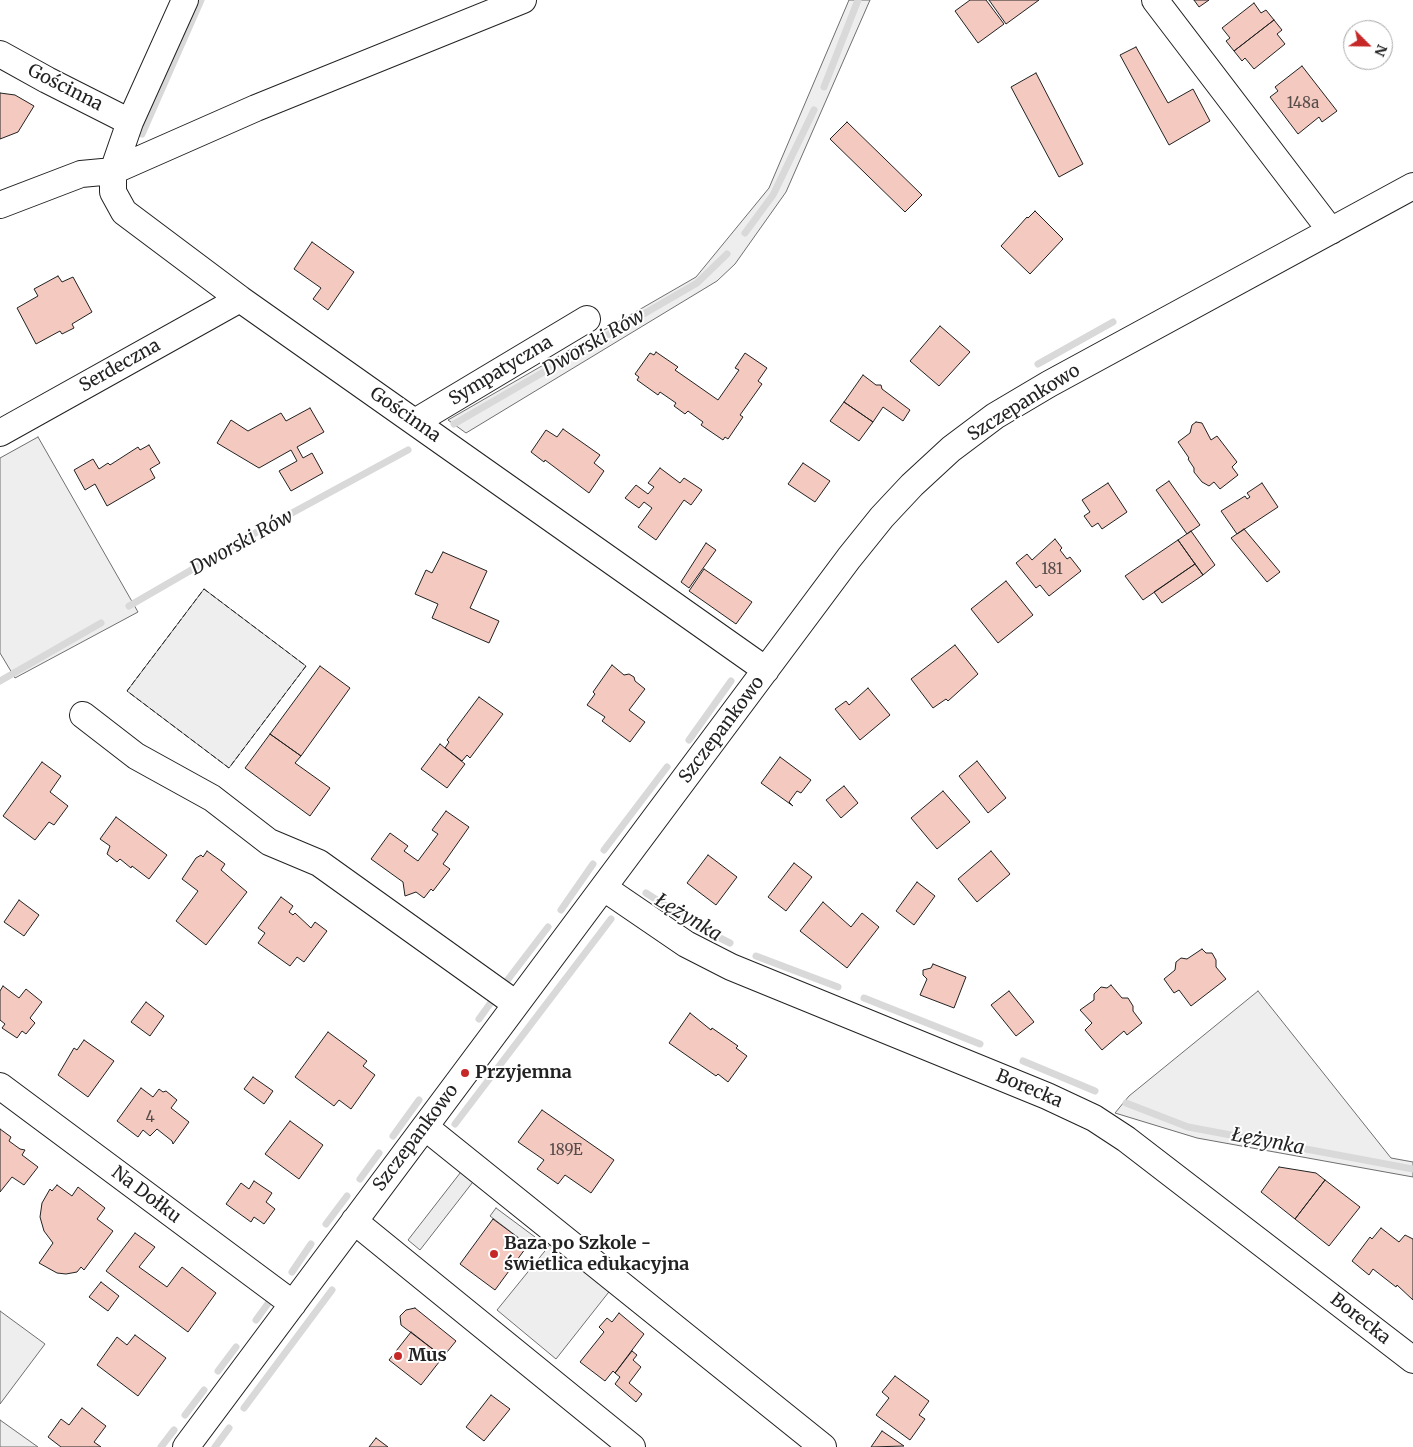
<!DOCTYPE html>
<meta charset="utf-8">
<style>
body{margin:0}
#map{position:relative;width:1413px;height:1447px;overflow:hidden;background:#fff;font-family:Merriweather,serif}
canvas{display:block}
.north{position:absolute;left:1343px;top:20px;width:50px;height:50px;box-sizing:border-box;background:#fff;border:1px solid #a7a7a7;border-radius:50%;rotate:113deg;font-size:14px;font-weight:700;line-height:20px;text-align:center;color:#222}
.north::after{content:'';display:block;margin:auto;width:18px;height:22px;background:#c62828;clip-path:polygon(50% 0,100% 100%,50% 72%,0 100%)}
</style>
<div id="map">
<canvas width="1413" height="1447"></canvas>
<div class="north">N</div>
</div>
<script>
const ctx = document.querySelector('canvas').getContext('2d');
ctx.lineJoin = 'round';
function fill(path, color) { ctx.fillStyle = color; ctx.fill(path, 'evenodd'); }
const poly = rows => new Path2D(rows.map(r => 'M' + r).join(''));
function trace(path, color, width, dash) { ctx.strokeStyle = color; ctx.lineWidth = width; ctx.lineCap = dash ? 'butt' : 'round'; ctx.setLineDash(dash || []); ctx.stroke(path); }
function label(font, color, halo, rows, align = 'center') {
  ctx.font = font + ' Merriweather,serif'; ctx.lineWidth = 4; ctx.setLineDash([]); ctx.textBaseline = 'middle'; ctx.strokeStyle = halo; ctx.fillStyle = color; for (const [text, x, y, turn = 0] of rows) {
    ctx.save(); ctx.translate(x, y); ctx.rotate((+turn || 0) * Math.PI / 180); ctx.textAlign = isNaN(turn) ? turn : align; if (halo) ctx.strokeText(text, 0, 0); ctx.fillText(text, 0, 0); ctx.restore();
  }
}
const green = poly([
 [849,0,870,0,786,192,735,264,717,281,466,433,448,420,696,277,769,188,849,0],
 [38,437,138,612,15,678,0,653,0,458,38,437],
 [204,589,306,666,229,768,127,691,204,589],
 [1258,991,1391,1158,1413,1162,1413,1177,1197,1138,1115,1113,1129,1096,1258,991],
 [553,1241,612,1288,556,1359,497,1310,553,1241],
 [0,1311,45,1344,0,1404,0,1311],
 [0,1420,38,1447,0,1447,0,1420]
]);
fill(green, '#eee');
trace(green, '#6f6f6f', 1);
const parking = poly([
 [464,1168,476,1178,420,1250,408,1240,464,1168],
 [496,1208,535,1237,528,1245,490,1216,496,1208]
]);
fill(parking, '#ededed');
trace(parking, '#6f6f6f', 1);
trace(poly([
 [824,87,858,0],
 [142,134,201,0],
 [745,233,773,195,814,110],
 [1038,364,1113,322],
 [454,424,697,283,727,254],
 [129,606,257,532,408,450],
 [0,681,101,623],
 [689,740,731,681],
 [604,850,667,767],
 [646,893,702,929,730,943],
 [561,910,593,864],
 [756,956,838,987],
 [506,982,548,927],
 [864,998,980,1044],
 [479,1019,492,1001],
 [1023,1061,1095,1091],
 [1126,1103,1188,1127,1413,1169],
 [455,1124,611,919],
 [393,1136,419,1100],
 [360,1179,379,1153],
 [326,1224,347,1196],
 [292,1272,311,1244],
 [256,1320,272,1298],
 [218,1371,236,1347],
 [244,1408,332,1290],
 [185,1415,204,1390],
 [161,1447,174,1430],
 [215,1447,229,1428]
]), '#d9d9d9', 7);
const building = poly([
 [970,0,986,0,1004,24,978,43,955,11,970,0],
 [989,0,1039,0,1006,24,989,0],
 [1194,0,1209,0,1199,7,1194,0],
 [1254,3,1261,13,1266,10,1274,20,1234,51,1226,41,1230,38,1222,28,1254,3],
 [1274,20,1282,30,1277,34,1285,44,1254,69,1245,58,1242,61,1234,51,1274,20],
 [1136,47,1168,103,1193,89,1210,121,1169,145,1120,55,1136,47],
 [1302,66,1337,111,1322,122,1319,117,1298,134,1270,97,1278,91,1275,87,1302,66],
 [1036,73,1083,164,1059,177,1011,87,1036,73],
 [0,93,15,95,34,106,18,132,0,139,0,93],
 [847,122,922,195,905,212,830,139,847,122],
 [1035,211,1063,239,1030,274,1001,246,1027,217,1028,218,1035,211],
 [312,242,354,272,328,310,313,299,321,288,294,269,312,242],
 [58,276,62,282,73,277,92,312,72,324,74,328,62,334,60,331,36,344,17,308,38,296,34,289,58,276],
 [940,326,970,352,939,386,910,361,940,326],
 [656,352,678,367,675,370,718,400,739,370,735,368,745,353,767,368,758,381,762,384,740,415,743,417,728,439,725,437,723,440,701,425,703,422,688,411,685,414,674,406,676,403,660,392,658,395,637,380,639,377,635,374,650,353,654,355,656,352],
 [863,375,876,385,881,385,882,389,910,410,903,421,883,407,873,422,844,402,863,375],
 [844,402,873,422,859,441,830,421,844,402],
 [310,408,324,432,297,447,303,458,312,453,323,473,291,491,279,471,297,461,291,450,259,468,217,443,231,420,248,431,281,413,286,421,310,408],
 [1196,422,1202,423,1211,440,1217,436,1237,462,1232,467,1238,475,1220,489,1214,482,1209,486,1202,482,1194,472,1194,468,1188,459,1189,458,1178,442,1190,433,1192,425,1196,422],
 [563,429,600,455,594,463,604,471,589,493,545,460,544,462,531,452,546,430,557,437,563,429],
 [149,445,160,463,150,469,155,478,107,506,95,484,85,490,74,470,93,459,99,469,108,463,110,465,138,447,140,450,149,445],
 [803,463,830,481,815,502,788,484,803,463],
 [660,468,680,483,684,478,702,490,691,505,684,500,656,540,638,527,652,508,644,502,639,508,625,498,636,485,648,494,654,487,648,483,660,468],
 [1169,481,1200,525,1187,534,1156,490,1169,481],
 [1108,483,1127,512,1102,529,1098,523,1092,527,1084,516,1090,512,1082,500,1108,483],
 [1262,483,1278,507,1237,534,1221,511,1245,496,1247,499,1250,497,1247,493,1262,483],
 [1244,529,1280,572,1267,582,1231,538,1244,529],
 [1191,531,1215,565,1203,575,1178,540,1191,531],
 [1055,539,1062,548,1060,550,1067,559,1070,557,1081,571,1049,596,1040,585,1036,588,1016,563,1027,554,1032,560,1055,539],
 [1178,540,1195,564,1143,600,1125,576,1178,540],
 [706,543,716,550,689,588,681,582,706,543],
 [443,552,487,571,470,608,499,621,489,643,432,618,438,604,415,594,426,570,432,573,443,552],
 [1195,564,1203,575,1162,603,1154,592,1195,564],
 [704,569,752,602,736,624,689,591,704,569],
 [1006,581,1033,615,998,643,971,609,1006,581],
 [955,645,978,674,948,701,946,699,933,708,911,679,955,645],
 [612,665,624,675,629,674,634,677,635,681,645,689,629,710,645,722,630,742,602,721,605,717,587,705,595,694,593,692,612,665],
 [320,666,350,688,301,756,270,734,320,666],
 [868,688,890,715,860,740,835,709,846,701,849,705,868,688],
 [479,697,503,714,470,758,467,755,462,761,445,748,449,742,447,740,479,697],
 [270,734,301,756,295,763,330,788,310,816,245,768,270,734],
 [440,744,465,764,447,788,421,769,440,744],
 [780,757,811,780,801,793,797,791,789,802,793,806,761,783,780,757],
 [977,761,1006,798,988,813,959,776,977,761],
 [42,762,61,776,50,792,68,806,54,825,49,822,35,840,3,816,42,762],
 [844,786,858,803,841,818,826,800,844,786],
 [943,791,970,822,937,849,911,818,943,791],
 [446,811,469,827,443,864,450,869,433,891,431,889,424,898,416,892,405,896,403,882,371,859,390,833,408,846,404,851,418,861,438,834,432,830,446,811],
 [116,817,167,855,149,879,132,866,131,868,120,859,117,862,107,854,110,846,100,839,116,817],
 [207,851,225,864,221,870,247,892,206,945,176,921,198,891,182,879,196,858,201,855,203,857,207,851],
 [991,851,1010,874,977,902,958,879,991,851],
 [708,855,737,877,716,905,687,883,708,855],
 [794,863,812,877,786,911,768,897,794,863],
 [917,882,935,896,914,925,896,911,917,882],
 [281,897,293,906,289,912,293,915,295,913,311,928,315,922,327,931,304,962,297,957,290,966,258,943,265,933,258,928,281,897],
 [19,900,39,915,24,936,4,922,19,900],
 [823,902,851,927,862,913,879,927,847,968,800,931,823,902],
 [1202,949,1206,953,1212,953,1216,960,1216,967,1226,979,1191,1006,1179,990,1174,993,1164,979,1175,970,1176,962,1181,958,1187,959,1202,949],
 [933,964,966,977,954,1008,920,995,927,979,923,975,923,970,931,968,933,964],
 [1111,985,1122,998,1128,998,1133,1006,1133,1011,1142,1023,1127,1035,1124,1031,1102,1050,1085,1030,1092,1023,1080,1010,1094,1000,1094,994,1101,987,1107,988,1111,985],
 [3,986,19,998,26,989,42,1002,30,1018,35,1023,26,1034,22,1031,17,1038,2,1028,5,1024,0,1020,0,991,3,986],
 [1009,991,1034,1022,1016,1036,991,1005,1009,991],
 [146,1002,164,1016,150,1036,131,1022,146,1002],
 [690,1013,711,1030,712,1028,738,1046,736,1048,747,1056,728,1082,718,1074,716,1076,669,1043,690,1013],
 [328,1032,367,1061,363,1066,375,1075,351,1109,339,1100,334,1106,295,1077,328,1032],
 [84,1040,114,1061,88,1097,58,1075,74,1048,77,1050,84,1040],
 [253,1077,273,1091,264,1104,244,1089,253,1077],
 [141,1088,153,1097,159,1089,163,1092,166,1091,177,1100,171,1108,189,1122,173,1144,172,1141,157,1129,150,1136,143,1130,138,1137,117,1121,141,1088],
 [542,1110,614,1160,591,1193,565,1175,558,1184,537,1169,544,1160,518,1142,542,1110],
 [290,1121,323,1145,299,1179,265,1154,290,1121],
 [0,1129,11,1137,9,1141,20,1149,25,1150,22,1155,38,1167,24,1185,12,1177,0,1192,0,1129],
 [1279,1167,1316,1173,1325,1180,1295,1219,1261,1192,1279,1167],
 [1325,1180,1360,1207,1329,1246,1295,1219,1325,1180],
 [254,1181,272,1193,266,1202,275,1209,264,1224,254,1217,251,1222,226,1204,241,1183,249,1189,254,1181],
 [57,1185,72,1196,78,1187,105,1208,97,1219,113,1231,84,1270,81,1267,77,1272,66,1274,57,1273,39,1263,53,1243,44,1231,40,1217,42,1203,50,1189,52,1191,57,1185],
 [493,1219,528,1245,495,1290,460,1264,493,1219],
 [1381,1228,1399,1242,1405,1235,1413,1239,1413,1300,1397,1285,1396,1287,1373,1269,1369,1275,1352,1261,1370,1237,1372,1239,1381,1228],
 [135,1233,155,1247,139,1267,167,1287,182,1267,216,1293,188,1332,106,1271,135,1233],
 [101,1282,119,1296,108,1311,89,1297,101,1282],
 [415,1308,456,1341,443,1357,401,1325,400,1316,406,1310,415,1308],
 [619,1313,644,1334,615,1373,613,1371,605,1381,580,1362,604,1332,599,1327,607,1318,612,1322,619,1313],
 [411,1332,443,1357,421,1385,389,1360,411,1332],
 [135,1335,166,1358,138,1396,97,1365,117,1337,127,1345,135,1335],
 [632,1351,637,1355,633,1360,641,1367,629,1383,642,1394,636,1402,615,1384,620,1377,615,1373,632,1351],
 [895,1376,929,1401,919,1415,925,1419,910,1440,876,1415,889,1398,882,1392,895,1376],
 [491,1395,510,1409,484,1441,466,1427,491,1395],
 [82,1408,106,1426,94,1442,101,1447,61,1447,48,1437,61,1419,69,1425,82,1408],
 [882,1431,904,1446,871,1447,882,1431],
 [376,1438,388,1447,369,1447,376,1438]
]);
fill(building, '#f3c9c0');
trace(building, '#222', 1);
const minor = poly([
 [185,0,130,122,113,171,113,192,124,212,240,299,766,670],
 [1155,0,1331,231],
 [0,54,47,80,130,122],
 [0,205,81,174,113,171,256,108,523,0],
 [415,422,587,319],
 [0,433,240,299],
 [83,715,136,756,212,798,269,842,319,863,516,1004],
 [604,888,686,944,731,967,1047,1096,1094,1118,1126,1139,1413,1360],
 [0,1086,293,1304],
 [425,1127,823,1447],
 [354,1221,632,1447],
 [186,1447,849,558,882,517,912,485,951,449,995,416,1049,384,1413,186]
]);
trace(minor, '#222', 28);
trace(minor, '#fff', 26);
trace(poly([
 [204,589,306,666,229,768,127,691,204,589]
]), '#222', 1, [6, 2.5]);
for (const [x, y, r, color] of [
 [465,1073,5,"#c62828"],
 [494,1254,5,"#c62828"],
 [398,1356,5,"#c62828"]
]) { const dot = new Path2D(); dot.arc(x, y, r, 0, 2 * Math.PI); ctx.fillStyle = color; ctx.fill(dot); trace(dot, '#fff', 2); }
label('15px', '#564c4a', null, [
 ["148a",1303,104],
 ["181",1052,570],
 ["4",150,1118],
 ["189E",566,1151]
]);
label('18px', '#222', '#fff', [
 ["Gościnna",65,88,27],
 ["Serdeczna",120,366,-29],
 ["Sympatyczna",501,371,-31],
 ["Szczepankowo",1024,403,-32],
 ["Gościnna",405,415,35],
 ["Szczepankowo",722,730,-53],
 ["Borecka",1029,1089,23],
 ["Szczepankowo",416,1138,-53],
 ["Na Dołku",146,1195,37],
 ["Borecka",1360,1319,38]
]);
label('bold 18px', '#222', '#fff', [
 ["Przyjemna",475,1073],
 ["Baza po Szkole -",504,1244],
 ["świetlica edukacyjna",504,1265],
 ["Mus",408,1356]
], 'left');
label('italic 19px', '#222', '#fff', [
 ["Dworski Rów",594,343,-30],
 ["Dworski Rów",242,543,-29],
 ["Łężynka",688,918,31],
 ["Łężynka",1268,1142,11]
]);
</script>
